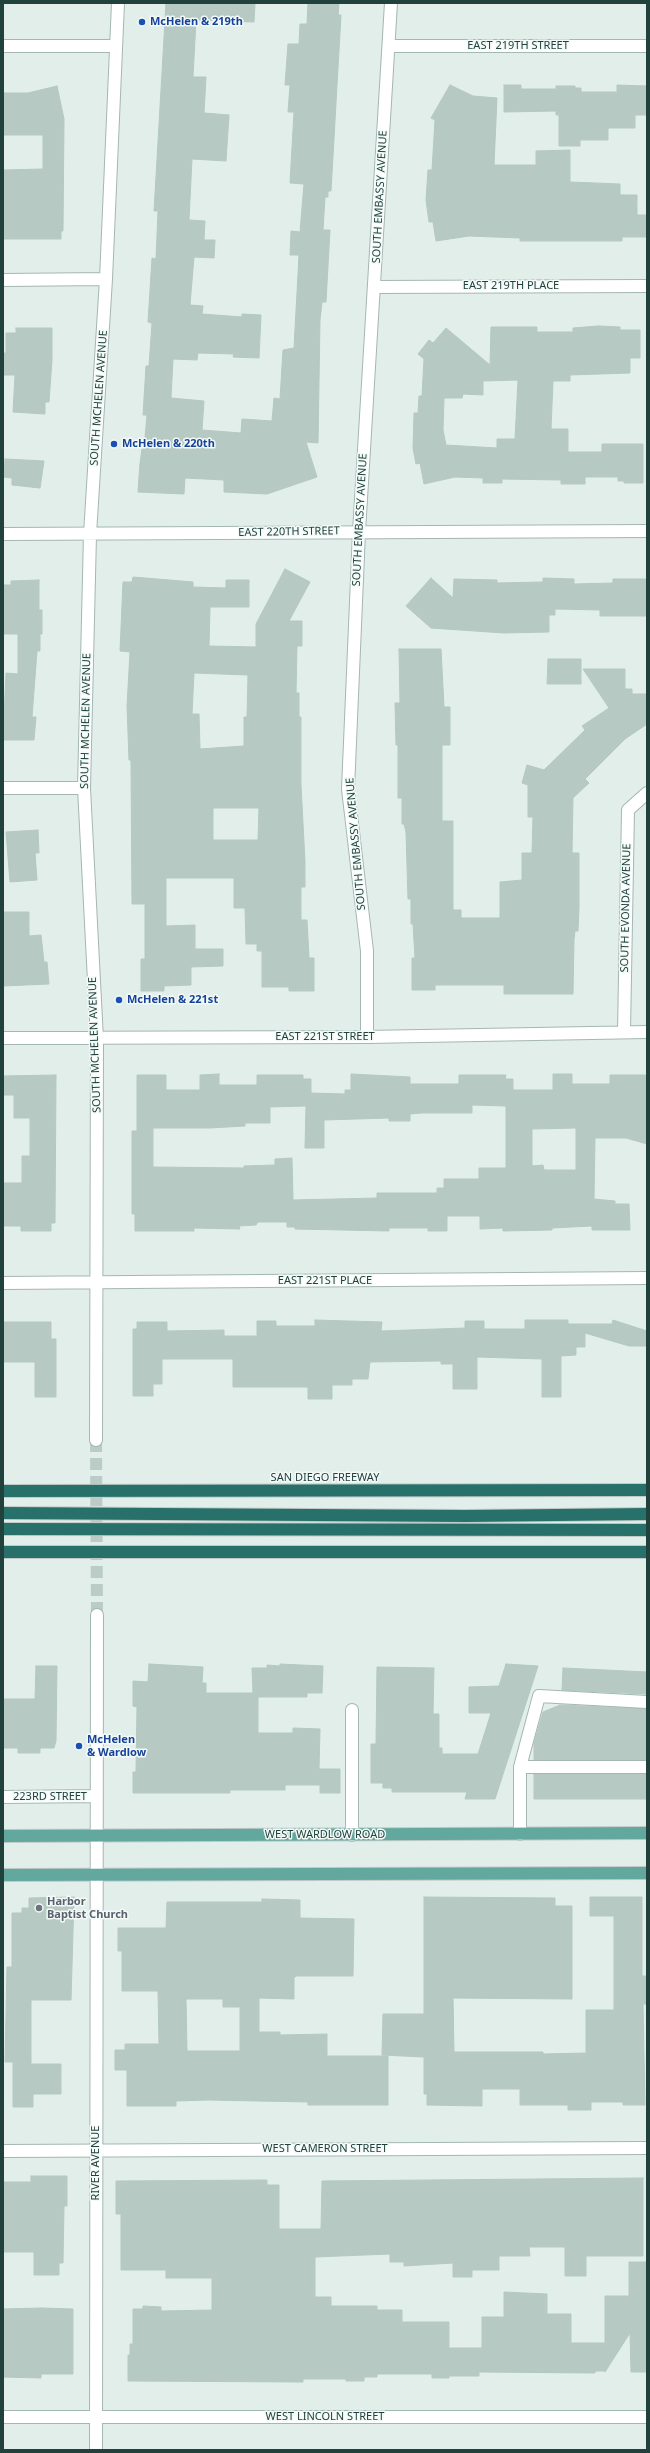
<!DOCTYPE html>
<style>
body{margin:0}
#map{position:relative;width:650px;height:2453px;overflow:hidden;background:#e2eeea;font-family:"Noto Sans",sans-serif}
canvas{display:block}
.frame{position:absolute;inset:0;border:4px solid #20413c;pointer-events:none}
</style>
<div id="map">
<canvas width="650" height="2453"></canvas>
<div class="frame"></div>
</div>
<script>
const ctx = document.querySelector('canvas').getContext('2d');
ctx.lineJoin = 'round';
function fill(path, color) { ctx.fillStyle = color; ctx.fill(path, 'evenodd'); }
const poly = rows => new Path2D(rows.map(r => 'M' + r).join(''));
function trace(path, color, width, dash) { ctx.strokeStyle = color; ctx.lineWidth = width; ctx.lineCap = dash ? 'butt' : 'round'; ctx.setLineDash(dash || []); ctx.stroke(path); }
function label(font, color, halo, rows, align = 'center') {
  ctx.font = font + ' "Noto Sans",sans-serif'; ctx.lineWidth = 3; ctx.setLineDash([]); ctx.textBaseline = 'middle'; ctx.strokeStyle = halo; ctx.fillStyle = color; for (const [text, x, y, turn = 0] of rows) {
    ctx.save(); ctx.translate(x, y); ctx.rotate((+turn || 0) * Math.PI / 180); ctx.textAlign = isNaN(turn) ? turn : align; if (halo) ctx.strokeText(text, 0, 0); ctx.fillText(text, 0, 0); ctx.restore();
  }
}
const building = poly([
 [166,3,255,3,254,22,196,20,193,77,206,77,204,113,229,115,226,161,192,159,189,220,205,221,204,240,215,240,214,258,194,257,190,305,203,306,202,314,242,317,242,314,261,315,259,358,233,357,234,354,198,353,197,360,173,359,171,398,204,401,202,430,241,433,242,419,272,421,274,398,280,399,283,350,294,348,299,255,290,255,291,231,300,232,304,184,290,183,294,112,288,112,290,85,285,85,288,44,299,44,300,24,307,24,308,3,339,3,338,15,341,15,331,191,328,191,328,197,325,197,323,230,330,230,326,302,322,302,320,320,318,443,306,442,317,477,267,494,224,492,224,480,185,478,184,494,138,492,140,463,142,449,144,449,147,415,143,415,146,366,149,366,152,323,148,322,152,258,156,259,158,211,154,211,166,3],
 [450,85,473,96,497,98,494,165,536,165,536,151,570,150,570,182,620,184,620,195,637,195,637,215,647,215,647,237,622,237,622,241,520,241,520,238,469,236,436,241,433,222,429,222,426,200,428,170,432,170,435,120,431,118,450,85],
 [504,85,521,85,521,89,556,89,556,86,575,86,575,88,581,88,581,92,617,92,617,85,647,86,647,115,635,115,635,128,608,128,608,140,580,140,580,146,559,146,559,115,556,115,556,111,504,112,504,85],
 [57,86,64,119,63,231,61,231,61,239,3,239,3,170,43,169,43,135,3,135,3,93,28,93,57,86],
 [598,326,620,327,620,330,640,330,640,358,630,358,630,373,570,375,570,381,553,381,551,429,568,429,568,452,602,452,602,444,643,444,643,483,624,483,624,481,618,481,618,477,585,477,585,484,561,484,561,480,502,479,502,483,483,483,483,478,455,477,424,484,420,463,416,464,413,448,414,413,418,413,419,396,422,396,424,359,418,354,429,340,433,343,446,328,490,365,491,327,537,327,537,332,573,332,573,328,598,326],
 [518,380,515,439,497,439,497,448,446,445,443,430,444,398,462,398,463,394,483,395,483,381,518,380],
 [16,328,52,328,52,360,49,402,45,402,45,414,13,412,15,375,3,375,3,353,6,353,6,333,16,333,16,328],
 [5,459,44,461,40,488,12,485,12,478,4,477,5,459],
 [285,569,310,582,289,621,302,621,302,646,297,646,296,693,299,693,299,717,301,717,301,785,305,862,305,887,301,887,301,920,307,920,309,958,314,958,314,991,289,991,289,987,262,987,262,951,257,951,257,944,246,944,245,908,234,908,234,878,166,878,166,926,195,925,195,949,223,949,223,966,191,967,191,985,164,986,164,991,141,991,141,959,145,959,145,904,132,904,131,760,129,760,127,706,130,652,120,651,123,582,132,582,133,577,193,582,193,587,226,588,226,580,249,580,249,607,210,607,209,646,256,647,256,624,285,569],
 [194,673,248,675,247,717,244,717,244,746,200,749,199,714,192,714,194,673],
 [213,808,259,808,258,840,213,840,213,808],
 [431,578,453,598,454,579,497,580,497,583,543,582,543,578,574,579,574,584,613,583,613,579,647,579,647,616,600,616,600,610,555,609,555,615,549,615,549,632,504,633,431,628,406,606,431,578],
 [39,580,39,610,42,610,42,634,40,634,40,651,37,651,32,717,36,717,34,740,3,740,6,673,18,674,18,634,3,634,3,585,11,585,11,581,39,580],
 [399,649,441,649,444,707,450,707,450,745,442,745,442,821,453,821,453,910,461,910,461,918,500,918,500,882,522,880,522,853,532,853,533,817,528,817,528,785,522,783,527,765,544,770,585,730,582,726,609,708,583,669,625,669,625,689,632,689,632,694,647,694,647,724,625,739,585,779,589,783,573,798,572,853,579,853,579,908,578,931,575,931,574,939,573,994,504,994,504,985,435,985,435,990,412,990,412,958,415,958,413,924,411,924,411,899,408,899,406,832,404,824,402,824,402,798,398,798,398,745,396,745,395,703,400,703,399,649],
 [548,659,581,659,581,684,547,684,548,659],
 [38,830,39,853,35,853,37,880,10,882,6,832,38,830],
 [3,912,29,912,29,936,41,935,44,962,47,962,49,984,3,986,3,912],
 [219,1074,219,1085,257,1085,257,1075,303,1075,303,1079,311,1079,311,1093,345,1094,345,1090,351,1090,351,1074,410,1077,410,1084,459,1084,459,1075,506,1075,505,1079,513,1079,513,1090,553,1090,553,1074,572,1074,572,1084,610,1084,610,1075,647,1075,647,1144,626,1138,595,1138,594,1199,615,1201,615,1204,629,1204,630,1230,592,1230,592,1226,552,1228,552,1230,503,1231,503,1228,480,1229,480,1216,447,1216,447,1231,428,1231,428,1228,389,1228,389,1231,295,1229,295,1227,287,1227,287,1222,258,1222,256,1225,239,1226,240,1229,194,1228,194,1231,135,1231,135,1214,132,1214,132,1131,137,1131,137,1075,166,1075,166,1090,200,1090,200,1075,219,1074],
 [472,1105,506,1106,506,1168,479,1168,479,1179,444,1179,444,1188,437,1188,437,1193,377,1193,377,1198,293,1200,292,1158,275,1159,275,1165,244,1166,244,1168,153,1167,153,1128,210,1128,245,1126,245,1123,270,1123,270,1107,306,1106,305,1148,324,1148,324,1120,389,1118,389,1121,410,1121,410,1114,421,1113,472,1113,472,1105],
 [576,1128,576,1170,544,1170,543,1165,532,1166,532,1129,576,1128],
 [56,1075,55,1223,51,1223,51,1231,21,1231,21,1226,3,1226,3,1183,22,1183,22,1156,30,1156,30,1118,14,1118,14,1095,3,1095,3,1076,56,1075],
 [315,1320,382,1322,381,1331,465,1328,465,1321,484,1321,484,1329,525,1329,525,1320,568,1320,568,1324,612,1324,613,1320,647,1331,647,1346,629,1346,585,1333,585,1347,576,1347,576,1355,561,1356,561,1397,542,1397,542,1359,477,1357,477,1389,453,1389,453,1364,441,1364,441,1361,370,1362,368,1379,352,1379,352,1385,332,1385,332,1399,308,1399,308,1387,233,1387,233,1359,162,1359,162,1384,153,1384,153,1396,133,1396,133,1329,137,1329,137,1322,167,1322,167,1331,224,1330,224,1336,257,1336,257,1321,276,1321,276,1326,315,1326,315,1320],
 [3,1322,51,1322,51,1339,56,1339,56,1397,35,1397,35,1362,3,1362,3,1322],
 [149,1664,203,1667,202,1683,206,1683,206,1693,253,1693,252,1668,267,1668,267,1665,280,1666,280,1664,323,1666,322,1693,307,1693,307,1697,258,1697,258,1733,293,1733,293,1728,320,1729,319,1769,340,1769,340,1793,320,1793,320,1785,285,1785,285,1790,230,1790,230,1793,133,1793,133,1772,136,1772,137,1707,133,1706,133,1681,148,1682,149,1664],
 [506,1664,538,1666,495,1799,465,1799,467,1792,392,1792,392,1788,383,1788,383,1783,371,1783,371,1744,376,1744,377,1667,434,1668,433,1714,439,1714,439,1748,442,1748,442,1754,478,1754,491,1713,469,1713,469,1687,499,1686,506,1664],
 [36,1666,57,1666,56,1741,54,1748,40,1748,40,1753,18,1753,18,1748,3,1748,3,1699,35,1699,36,1666],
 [563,1668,647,1672,647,1694,562,1690,563,1668],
 [560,1705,647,1709,647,1760,534,1760,534,1743,543,1712,560,1705],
 [534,1774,647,1774,647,1799,534,1799,534,1774],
 [74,1897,71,2000,31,2000,31,2064,61,2064,61,2094,33,2094,33,2107,13,2107,13,2062,5,2062,7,1967,12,1967,12,1913,22,1913,22,1908,29,1908,29,1898,74,1897],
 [424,1897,555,1898,555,1906,572,1906,572,1999,453,1998,454,2052,543,2052,543,2054,586,2053,586,2010,614,2010,614,1916,590,1916,590,1897,642,1897,642,1976,647,1976,647,2004,643,2004,645,2105,623,2105,623,2102,591,2102,591,2110,568,2110,568,2105,520,2105,520,2089,482,2089,482,2106,427,2105,427,2094,424,2094,424,2057,382,2055,383,2014,424,2014,424,1897],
 [262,1899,300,1900,300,1918,354,1919,353,1976,296,1976,294,1978,294,1999,259,1998,259,2032,280,2032,280,2035,327,2034,327,2056,388,2056,388,2105,308,2105,308,2102,208,2100,176,2101,176,2106,127,2106,127,2070,115,2070,115,2050,125,2050,125,2044,159,2044,158,1991,122,1991,122,1951,118,1951,118,1928,166,1928,167,1902,262,1902,262,1899],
 [186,1999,223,1999,223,2007,240,2007,240,2051,187,2051,186,1999],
 [31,2176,67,2176,67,2206,64,2206,63,2263,59,2263,59,2275,34,2275,34,2252,3,2252,3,2182,31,2182,31,2176],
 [643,2178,643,2256,586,2256,586,2276,565,2276,565,2247,529,2247,530,2256,499,2256,499,2270,472,2270,472,2277,453,2277,453,2263,404,2266,404,2262,390,2262,390,2254,315,2257,315,2297,331,2297,331,2306,377,2306,377,2310,402,2310,402,2322,449,2322,449,2348,482,2348,482,2317,504,2317,504,2292,547,2294,547,2314,571,2314,571,2343,605,2343,605,2296,629,2296,629,2262,646,2262,647,2372,631,2372,630,2333,605,2372,605,2371,595,2371,595,2373,479,2372,479,2376,449,2376,449,2378,432,2378,432,2374,377,2374,377,2377,364,2377,364,2381,346,2381,346,2379,303,2379,303,2382,128,2381,128,2355,130,2355,130,2344,133,2344,133,2309,143,2309,143,2306,161,2307,161,2311,212,2310,212,2278,166,2278,166,2270,121,2270,121,2214,116,2214,116,2181,267,2180,267,2185,279,2185,279,2229,321,2229,322,2181,643,2178],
 [41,2308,73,2309,73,2374,41,2374,41,2378,3,2377,3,2309,41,2308]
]);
fill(building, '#b7c9c3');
trace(building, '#b4c8c2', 1);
trace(poly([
 [96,1440,97,1615]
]), '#bbcbc7', 12, [12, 6]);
const minor = poly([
 [3,46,116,46],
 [389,46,647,46],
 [3,280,106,279],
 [374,287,647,286],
 [3,534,647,531],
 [3,788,84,788],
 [624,1031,628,810,647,793],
 [367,1037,367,951,348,789,359,532,391,3],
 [3,1038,367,1037,647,1032],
 [3,1283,647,1278],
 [96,1440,97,1039,84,788,90,534,106,279,118,3],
 [352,1710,352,1835],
 [520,1767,647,1767],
 [3,1797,97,1796],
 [520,1834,520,1767,539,1696,647,1702],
 [3,2151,647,2148],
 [3,2417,647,2417],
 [96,2450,97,1615]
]);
const major = poly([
 [3,1836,647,1833],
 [3,1875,647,1873]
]);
const highway = poly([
 [3,1491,647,1490],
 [3,1513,466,1516,647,1514],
 [3,1529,647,1530],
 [3,1552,647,1552]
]);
trace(minor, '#a4b7b2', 14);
trace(major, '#c1cac8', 14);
trace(highway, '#c1cac8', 14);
trace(minor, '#fff', 12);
trace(major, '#62a89e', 12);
trace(highway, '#28716a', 12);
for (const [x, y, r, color] of [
 [142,22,4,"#1a4fb4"],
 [114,444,4,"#1a4fb4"],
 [119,1000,4,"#1a4fb4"],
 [79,1746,4,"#1a4fb4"],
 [39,1908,4,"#6b7280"]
]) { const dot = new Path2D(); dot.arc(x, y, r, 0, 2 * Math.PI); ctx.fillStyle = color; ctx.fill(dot); trace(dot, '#f3faf7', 1.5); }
label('bold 11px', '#164399', '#f3faf7', [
 ["McHelen & 219th",150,22],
 ["McHelen & 220th",122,444],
 ["McHelen & 221st",127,1000],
 ["McHelen",87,1740],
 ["& Wardlow",87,1753]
], 'left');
label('11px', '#20413c', '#f3faf7', [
 ["EAST 219TH STREET",518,46],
 ["SOUTH EMBASSY AVENUE",380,197,-87],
 ["EAST 219TH PLACE",511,286],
 ["SOUTH MCHELEN AVENUE",99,398,-86],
 ["SOUTH EMBASSY AVENUE",360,520,-87],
 ["EAST 220TH STREET",289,532,-1],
 ["SOUTH MCHELEN AVENUE",86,721,-89],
 ["SOUTH EMBASSY AVENUE",356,844,-95],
 ["SOUTH EVONDA AVENUE",626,908,-89],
 ["EAST 221ST STREET",325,1037],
 ["SOUTH MCHELEN AVENUE",95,1045,-92],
 ["EAST 221ST PLACE",325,1281],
 ["SAN DIEGO FREEWAY",325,1478],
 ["223RD STREET",50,1797],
 ["WEST WARDLOW ROAD",325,1835],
 ["WEST CAMERON STREET",325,2149],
 ["RIVER AVENUE",96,2163,-90],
 ["WEST LINCOLN STREET",325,2417]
]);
label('bold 11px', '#5b616d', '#f3faf7', [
 ["Harbor",47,1902],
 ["Baptist Church",47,1915]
], 'left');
</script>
